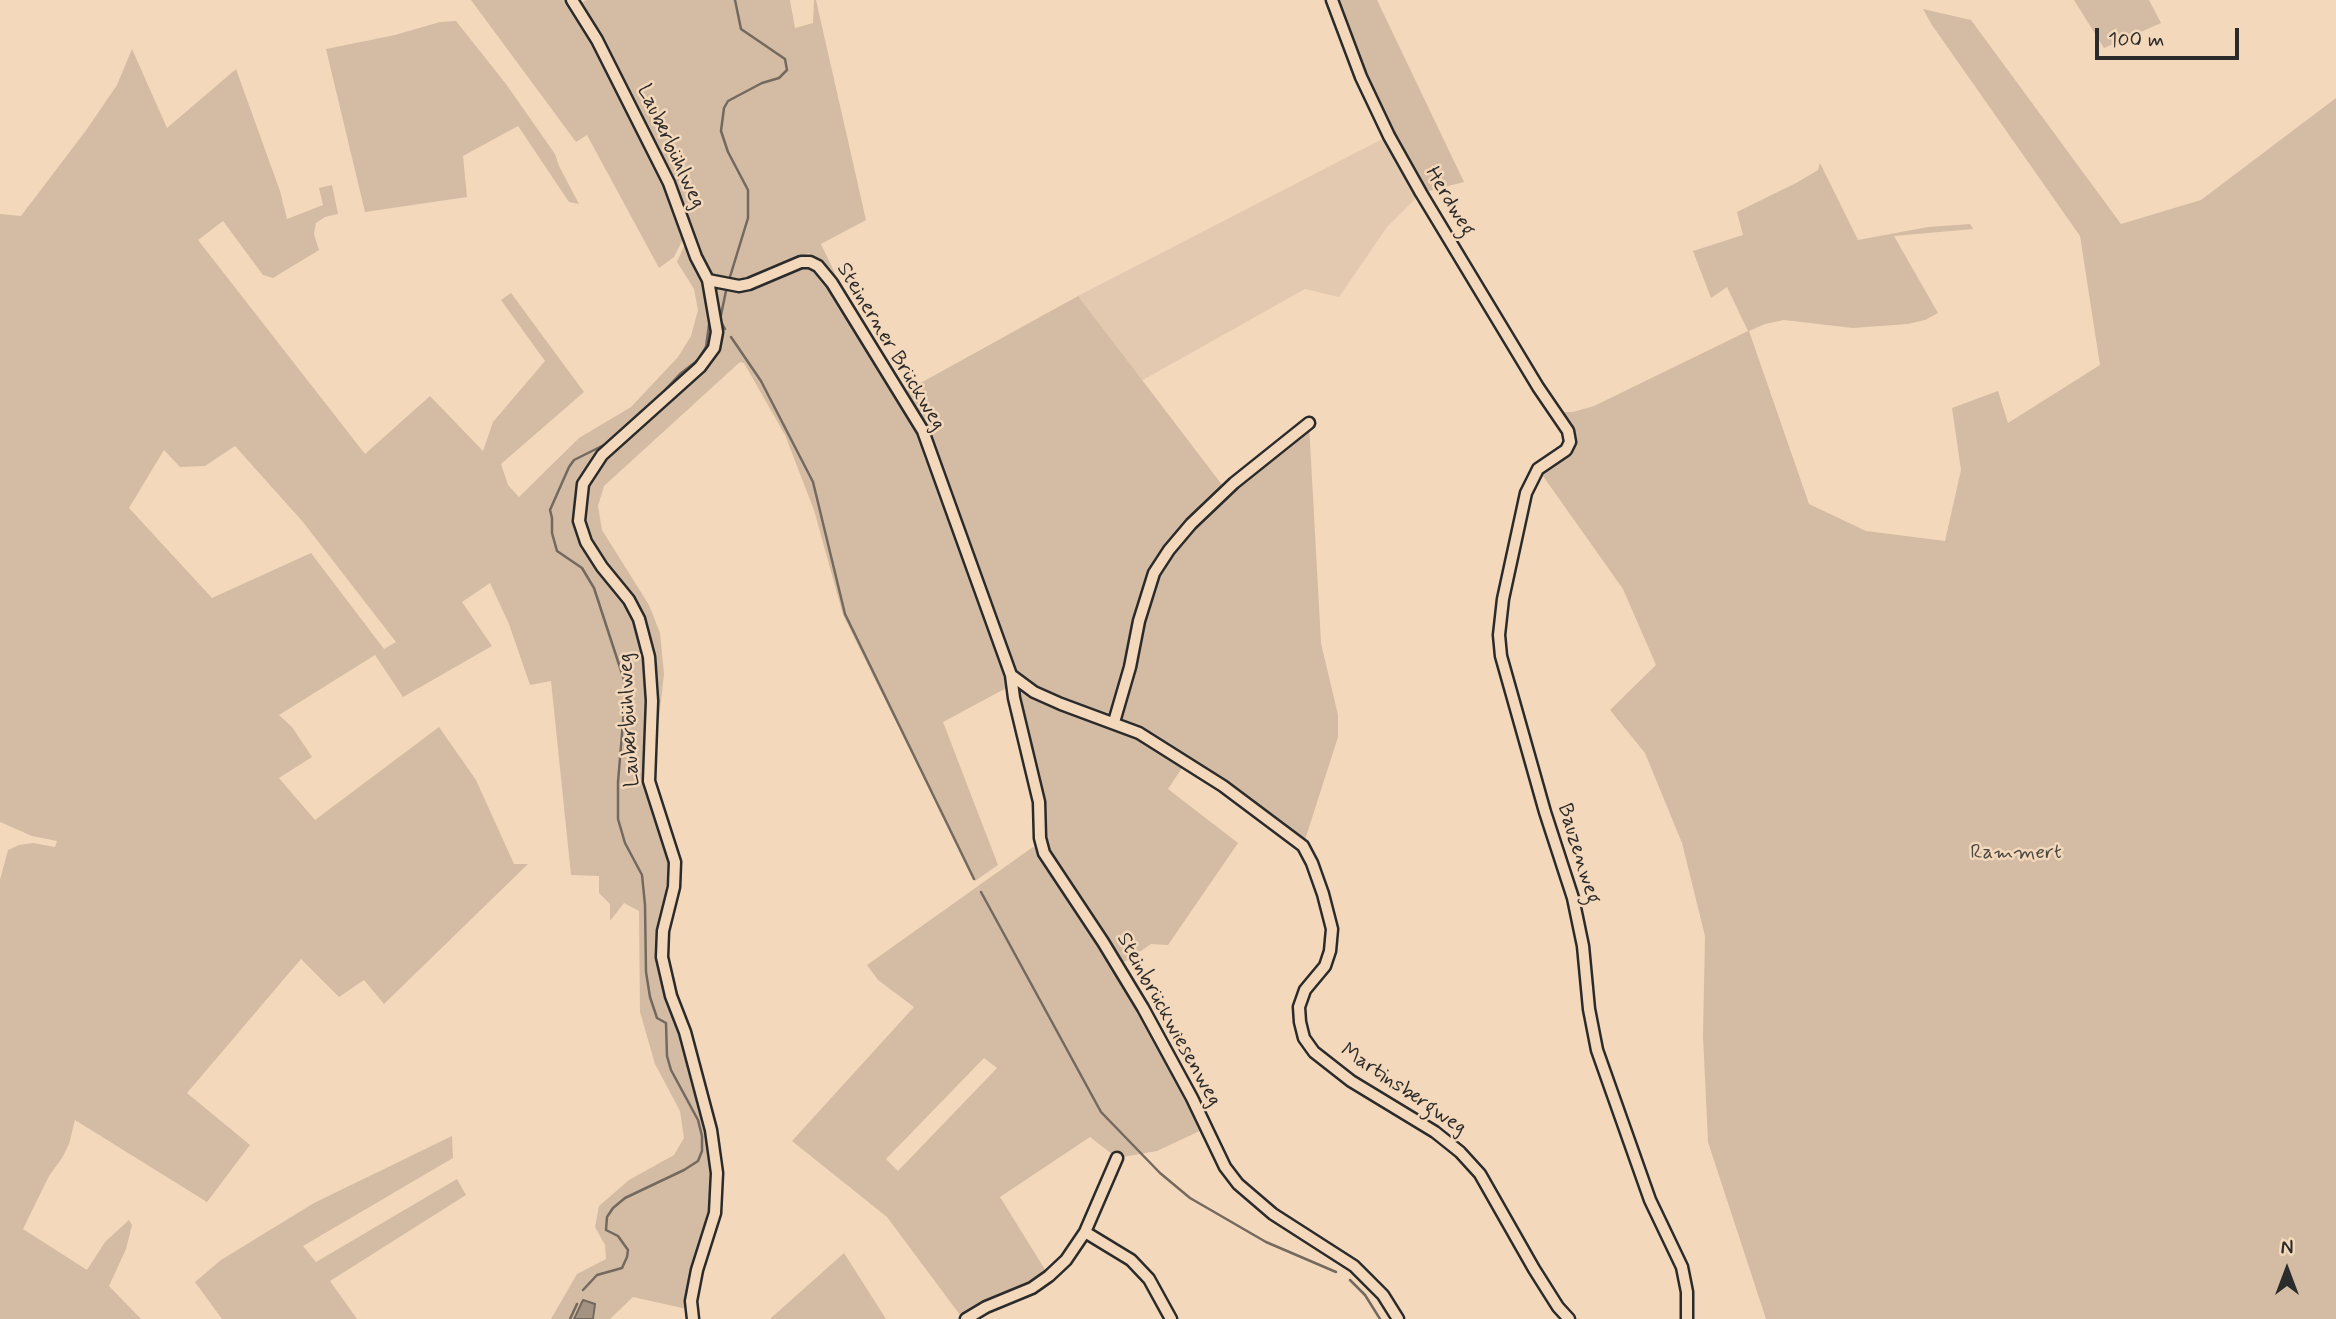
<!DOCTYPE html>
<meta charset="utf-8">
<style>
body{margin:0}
#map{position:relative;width:2336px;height:1319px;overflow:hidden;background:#f4d8bb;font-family:Mynerve,sans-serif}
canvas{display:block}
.north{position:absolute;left:2252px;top:1235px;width:70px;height:70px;-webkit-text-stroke:5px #f4d8bb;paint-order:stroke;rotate:0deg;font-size:19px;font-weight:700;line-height:28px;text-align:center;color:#2b2b2b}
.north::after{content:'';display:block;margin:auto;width:24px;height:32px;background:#2b2b2b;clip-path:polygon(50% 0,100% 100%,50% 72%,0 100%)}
.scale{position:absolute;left:2095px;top:28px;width:144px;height:32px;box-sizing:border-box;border:4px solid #2b2b2b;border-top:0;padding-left:9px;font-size:21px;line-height:24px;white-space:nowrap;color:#2b2b2b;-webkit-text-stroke:5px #f4d8bb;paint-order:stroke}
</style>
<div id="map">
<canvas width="2336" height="1319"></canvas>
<div class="north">N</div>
<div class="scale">100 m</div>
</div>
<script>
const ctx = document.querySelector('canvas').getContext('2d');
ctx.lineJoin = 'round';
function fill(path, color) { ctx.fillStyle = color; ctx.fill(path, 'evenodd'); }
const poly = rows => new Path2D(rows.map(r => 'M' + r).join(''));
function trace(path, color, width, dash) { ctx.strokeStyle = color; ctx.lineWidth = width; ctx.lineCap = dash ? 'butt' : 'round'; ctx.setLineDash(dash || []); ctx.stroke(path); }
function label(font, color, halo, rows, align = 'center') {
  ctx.font = font + ' Mynerve,sans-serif'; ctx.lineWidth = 5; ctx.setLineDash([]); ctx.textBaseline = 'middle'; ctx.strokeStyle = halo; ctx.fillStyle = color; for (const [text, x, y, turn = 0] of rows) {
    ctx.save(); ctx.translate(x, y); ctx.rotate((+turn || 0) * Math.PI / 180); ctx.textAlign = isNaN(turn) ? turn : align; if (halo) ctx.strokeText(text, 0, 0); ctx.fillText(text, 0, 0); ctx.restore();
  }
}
fill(poly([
 [1385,134,1421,193,1387,227,1339,297,1305,289,1141,381,1078,296,1363,149,1383,139]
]), '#e3c9af');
fill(poly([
 [471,0,567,0,627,107,667,184,683,227,682,241,674,257,659,268,587,135,576,142],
 [587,0,790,0,795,28,813,23,814,0,816,0,866,220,821,244,851,307,821,262,809,253,748,282,723,280,713,276,704,265,660,149,580,3],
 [1336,0,1377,0,1464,182,1421,193,1366,76],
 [2074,0,2149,0,2161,23,2104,48],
 [1923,9,1971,20,2121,224,2201,200,2336,98,2336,1319,1766,1319,1708,1142,1703,1036,1705,936,1682,843,1645,753,1610,710,1656,665,1623,589,1538,469,1570,442,1556,412,1573,412,1594,406,1748,331,1727,287,1711,298,1693,251,1743,235,1737,212,1798,182,1818,170,1820,163,1858,240,1928,227,1970,224,1973,229,1894,236,1938,313,1925,320,1908,324,1853,328,1784,320,1765,324,1749,331,1809,504,1866,531,1945,541,1961,470,1952,408,1998,391,2008,423,2100,365,2080,236,1932,25],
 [456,21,506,84,555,154,559,166,579,204,569,202,518,126,463,156,467,197,365,212,326,49,395,35,440,22],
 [132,49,167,128,236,69,280,191,287,219,323,205,319,188,332,185,338,214,325,217,316,223,314,234,319,250,273,278,263,275,223,221,198,240,365,454,430,396,483,451,493,422,545,361,501,300,511,293,584,392,501,464,508,485,519,497,579,438,631,407,678,357,691,336,698,310,694,289,677,262,687,239,703,284,713,324,713,342,722,336,716,302,715,287,717,285,734,288,795,266,812,266,830,285,921,431,929,454,924,457,925,460,929,458,1010,686,943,722,998,865,975,881,843,615,814,510,785,435,744,363,740,362,604,486,598,506,602,530,649,605,660,633,664,674,659,719,647,782,673,862,660,957,709,1131,713,1172,712,1210,691,1279,687,1309,633,1297,610,1319,593,1319,595,1316,583,1300,574,1319,551,1319,577,1274,606,1259,605,1245,595,1227,599,1206,629,1180,674,1155,684,1138,680,1111,655,1064,640,1012,639,911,624,903,610,921,610,904,599,893,599,876,571,875,551,681,530,685,509,624,490,583,462,602,492,646,403,697,375,655,279,715,292,727,312,757,279,778,315,820,439,727,476,780,514,864,528,864,384,1004,364,980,339,997,301,959,187,1093,250,1145,207,1202,75,1120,69,1144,62,1158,49,1176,23,1229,87,1270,105,1242,129,1220,132,1225,126,1249,109,1286,141,1319,0,1319,0,880,8,850,19,845,33,843,55,847,57,841,32,836,0,822,0,214,21,216,87,129,117,85],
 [235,446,303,522,396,642,384,649,311,553,212,598,129,508,164,450,180,467,205,466],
 [1078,296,1226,490,1309,423,1321,643,1338,715,1338,737,1303,846,1186,762,1168,789,1238,843,1168,945,1151,944,1128,960,1118,964,1206,1128,1157,1151,1117,1158,1090,1137,1000,1197,1049,1276,963,1319,887,1217,792,1141,914,1007,878,980,867,965,1033,847,1038,849,1040,819,1009,659,927,428,906,391],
 [984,1058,997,1068,898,1171,886,1159],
 [452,1136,453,1158,303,1246,316,1262,457,1179,466,1195,330,1281,357,1319,222,1319,195,1282,221,1260,314,1203],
 [844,1253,886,1319,771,1319,771,1318]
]), '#d3bca3');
const water = poly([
 [583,1300,595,1304,593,1319,574,1319,583,1300]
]);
fill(water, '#a49382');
trace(water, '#74695f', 2);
trace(poly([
 [729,280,748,218,748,190,728,152,721,131,724,108,728,101,762,83,779,78,787,70,785,59,741,29,735,0],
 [717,319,721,315,727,286],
 [720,320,725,329],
 [731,337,761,381,813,482,845,614,974,879],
 [651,405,680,374,698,360,706,347,709,325,712,323],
 [981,892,1101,1112,1160,1173,1190,1198,1266,1242,1336,1272],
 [1350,1280,1365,1295,1380,1319],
 [583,1290,597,1275,622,1268,627,1257,628,1250,618,1236,606,1230,607,1217,613,1208,625,1198,684,1170,698,1161,702,1151,702,1136,698,1120,671,1070,667,1056,666,1023,657,1018,650,997,646,972,645,905,642,875,625,843,618,819,618,782,626,686,594,588,582,568,557,551,552,533,552,518,550,510,569,467,574,460,610,442],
 [570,1319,577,1304]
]), '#74695f', 2.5);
const minor = poly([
 [572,0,597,40,669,183,696,257,708,280,717,332,714,348,700,367,602,455,583,484,579,521,586,542,602,567,629,600,639,619,649,657,652,701,649,781,675,862,674,887,663,931,662,957,671,996,685,1032,711,1130,717,1173,715,1213,697,1270,691,1301,693,1319],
 [1332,0,1361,77,1389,136,1421,193,1538,387,1568,431,1570,442,1566,450,1538,469,1526,493,1503,599,1499,635,1501,656,1545,812,1573,898,1583,946,1589,1009,1597,1050,1650,1200,1682,1267,1687,1292,1687,1319],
 [708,280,739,286,749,284,801,262,810,262,818,266,832,283,923,431,1011,675,1014,698,1039,802,1040,838,1044,853,1103,942,1143,1008,1192,1098,1225,1167,1238,1184,1273,1214,1354,1266,1383,1295,1398,1319],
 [1011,675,1034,692,1061,704,1139,733,1223,786,1303,846,1312,863,1323,894,1332,929,1330,951,1325,966,1305,990,1299,1007,1300,1022,1304,1038,1314,1052,1351,1081,1435,1132,1460,1152,1480,1174,1534,1269,1558,1307,1569,1319],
 [1114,722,1130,667,1139,621,1154,573,1169,550,1191,524,1234,483,1309,423],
 [1117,1158,1085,1232,1131,1260,1149,1279,1171,1319],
 [966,1319,986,1307,1032,1288,1049,1276,1066,1260,1085,1232]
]);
trace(minor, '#2b2b2b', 15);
trace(minor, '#f4d8bb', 10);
label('21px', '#2b2b2b', '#f4d8bb', [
 ["Lauberbühlweg",670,147,65],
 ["Herdweg",1449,202,59],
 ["Steinerner Brückweg",890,347,59],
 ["Lauberbühlweg",630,720,-93],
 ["Bauzenweg",1578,854,73],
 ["Steinbrückwiesenweg",1168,1020,61],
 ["Martinsbergweg",1403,1090,34]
]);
label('21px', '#4d4843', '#f4d8bb', [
 ["Rammert",2016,854]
]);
</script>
